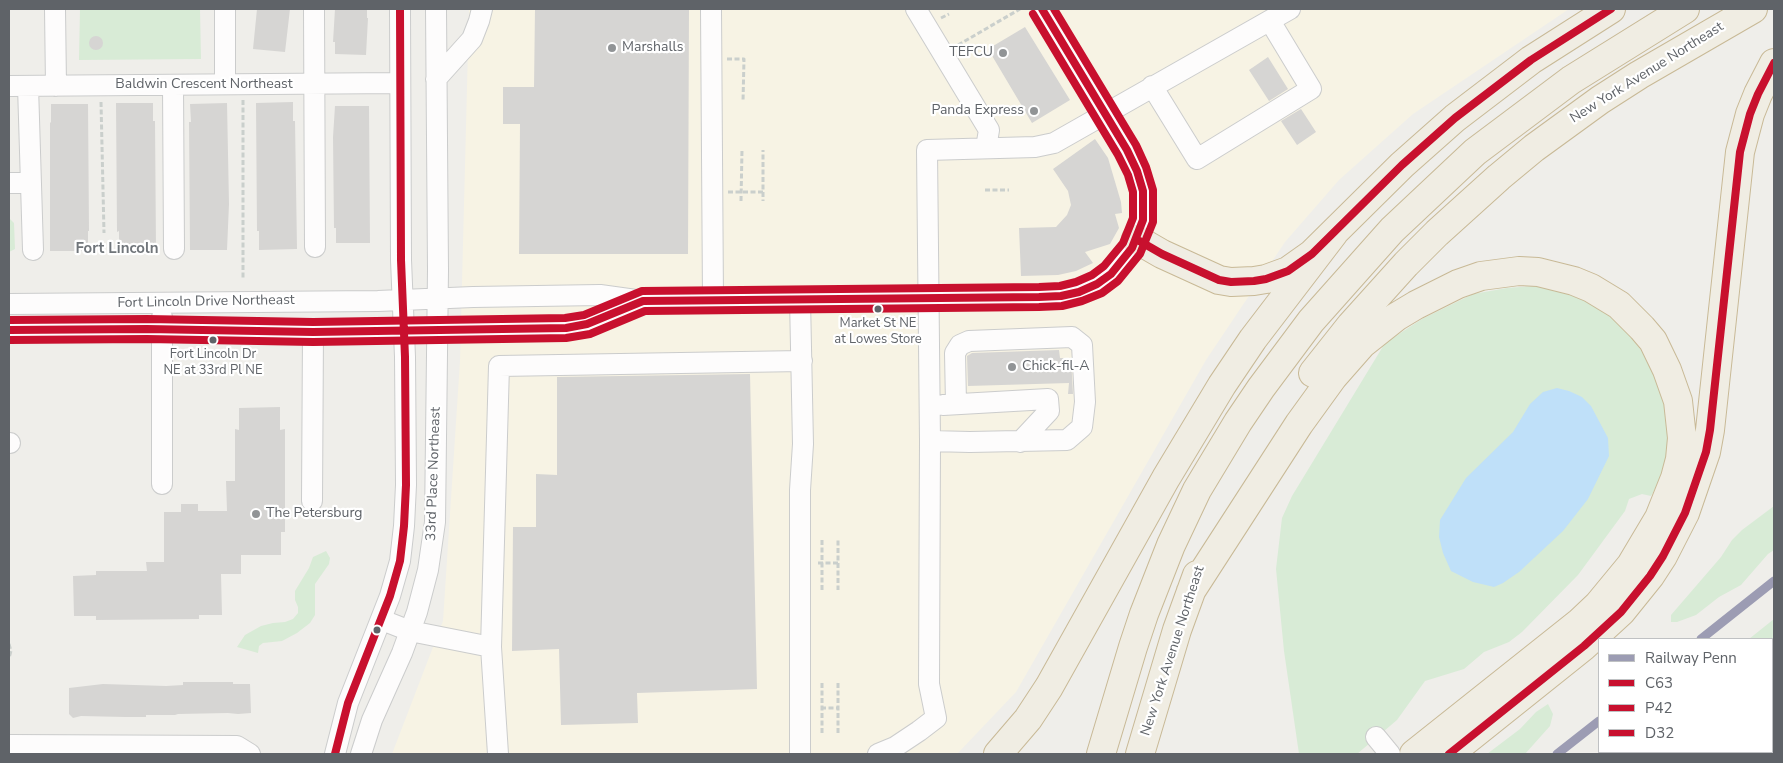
<!DOCTYPE html>
<style>
body{margin:0}
#map{position:relative;width:1783px;height:763px;overflow:hidden;background:#efeeea;font-family:"Nunito Sans",sans-serif}
canvas{display:block}
.frame{position:absolute;inset:0;border:10px solid #5f6368;pointer-events:none}
.legend{position:absolute;left:1598px;top:638px;width:175px;height:115px;box-sizing:border-box;background:#fff;border:1px solid #bfc1c3;margin:0;padding:6px 9px;list-style:none;font-size:15px;color:#5f6368}
.legend li{display:flex;align-items:center;gap:10px;height:25px}
.legend b{width:25px;border:1px solid #bfc1c3}
</style>
<div id="map">
<canvas width="1783" height="763"></canvas>
<div class="frame"></div>
<ul class="legend">
<li><b style="height:6px;background:#9c9cb3"></b>Railway Penn</li>
<li><b style="height:6px;background:#c8102e"></b>C63</li>
<li><b style="height:6px;background:#c8102e"></b>P42</li>
<li><b style="height:6px;background:#c8102e"></b>D32</li>
</ul>
</div>
<script>
const ctx = document.querySelector('canvas').getContext('2d');
ctx.lineJoin = 'round';
function fill(path, color) { ctx.fillStyle = color; ctx.fill(path, 'evenodd'); }
const poly = rows => new Path2D(rows.map(r => 'M' + r).join(''));
function trace(path, color, width, dash) { ctx.strokeStyle = color; ctx.lineWidth = width; ctx.lineCap = dash ? 'butt' : 'round'; ctx.setLineDash(dash || []); ctx.stroke(path); }
function label(font, color, halo, rows, align = 'center') {
  ctx.font = font + ' "Nunito Sans",sans-serif'; ctx.lineWidth = 4.5; ctx.setLineDash([]); ctx.textBaseline = 'middle'; ctx.strokeStyle = halo; ctx.fillStyle = color; for (const [text, x, y, turn = 0] of rows) {
    ctx.save(); ctx.translate(x, y); ctx.rotate((+turn || 0) * Math.PI / 180); ctx.textAlign = isNaN(turn) ? turn : align; if (halo) ctx.strokeText(text, 0, 0); ctx.fillText(text, 0, 0); ctx.restore();
  }
}
fill(poly([
 [469,9,1569,9,1413,114,1339,180,1285,242,1206,360,1016,692,957,754,392,754,443,621,460,361]
]), '#f7f3e4');
fill(poly([
 [80,9,200,9,201,59,79,60],
 [9,218,14,223,15,249,9,252],
 [1546,285,1578,295,1606,313,1626,330,1643,353,1662,387,1666,410,1669,436,1667,455,1661,479,1651,496,1642,494,1629,499,1625,511,1578,575,1522,632,1509,642,1484,652,1464,669,1425,681,1397,720,1357,754,1299,754,1284,651,1276,569,1282,518,1292,496,1385,343,1422,319,1473,294,1507,288],
 [1774,506,1774,550,1768,554,1741,585,1719,597,1696,615,1677,622,1671,622,1671,615,1721,557,1732,540,1742,530],
 [326,551,330,558,329,564,315,584,315,615,310,623,297,633,282,641,263,643,259,646,258,653,237,647,245,635,261,626,273,623,285,622,293,619,298,613,298,607,295,600,295,591,309,568,313,557],
 [1774,619,1774,754,1606,754,1609,752,1772,752,1772,639,1749,639],
 [1548,704,1553,714,1550,726,1525,754,1487,754,1520,729,1536,712]
]), '#d8ebd6');
fill(poly([
 [1557,388,1569,391,1582,397,1591,406,1608,438,1609,456,1588,499,1563,531,1519,572,1503,583,1494,587,1473,582,1451,571,1443,553,1439,537,1440,520,1466,478,1513,432,1530,404,1543,392]
]), '#bfe0f9');
fill(poly([
 [257,9,290,9,285,52,253,49],
 [335,9,367,9,367,18,368,18,366,55,335,54,335,42,333,42],
 [535,9,689,9,688,254,519,254,520,124,503,124,503,87,534,87],
 [1025,27,1070,100,1032,123,988,49],
 '89 43a7 7 0 1 1 14 0a7 7 0 1 1-14 0Z',
 [1268,57,1288,89,1269,101,1249,70],
 [293,102,293,121,295,121,297,249,259,250,259,231,257,231,256,103],
 [116,103,153,103,153,121,155,121,156,250,119,250,119,231,117,232],
 [227,103,229,204,227,250,190,250,189,122,191,122,190,104],
 [51,104,88,104,89,231,88,231,88,251,50,251,50,122,51,123],
 [335,106,369,106,370,243,336,243,336,228,334,228,333,137],
 [1301,109,1316,132,1297,145,1281,121],
 [1095,139,1108,158,1121,202,1122,213,1115,214,1119,228,1110,244,1085,252,1093,263,1076,271,1058,275,1021,276,1019,228,1056,227,1067,215,1071,205,1068,191,1053,169],
 [1059,350,1060,358,1071,358,1073,394,1068,394,1069,383,968,386,967,356,972,353],
 [750,374,757,689,637,693,638,723,561,725,559,649,512,651,513,527,536,527,536,474,557,475,557,377],
 [280,407,280,430,285,429,285,532,281,532,281,555,241,555,241,574,221,574,222,615,199,615,199,619,96,620,96,616,74,616,73,576,96,575,96,571,147,571,146,562,164,562,164,512,181,512,181,504,198,504,198,511,227,511,226,481,235,481,235,429,239,430,239,408],
 [183,682,233,682,233,684,250,684,251,713,238,714,228,713,178,714,175,715,146,715,146,717,125,717,81,716,73,718,69,714,69,688,103,684,166,686,183,685]
]), '#d6d5d3');
const minor = poly([
 [55,9,56,86],
 [225,9,225,84],
 [314,9,315,247],
 [711,9,713,300],
 [916,9,989,130,986,148],
 [436,79,472,39,479,21,482,9],
 [173,85,174,249],
 [9,86,399,83],
 [28,86,33,250],
 [1152,86,1197,159,1311,89,1270,21],
 [9,183,31,183],
 [9,304,378,301,473,297,600,295,643,301,1039,297,1070,295,1088,289,1104,279,1123,261,1132,248,1142,226,1143,211,1143,191,1137,171,1127,150,1042,9],
 [9,330,147,329,313,332,566,328,577,327,587,324,641,302],
 [943,405,1048,399,1049,411,1020,442],
 [930,441,970,442,1067,440,1082,427,1085,402,1082,345,1072,337,969,341,960,345,955,353,956,404],
 [9,443,10,443],
 [162,484,162,317],
 [312,501,313,332],
 [382,620,410,631,491,647],
 [1376,737,1390,754],
 [9,745,237,746,250,754],
 [335,754,348,703,390,596,400,561,404,526,406,485,405,357,401,260,400,9],
 [361,754,372,720,402,653,417,612,428,570,435,522,438,270,436,9],
 [498,754,491,647,499,366,802,361],
 [800,754,800,490,803,444,800,299],
 [878,754,895,747,919,731,936,718,929,684,930,441,927,150,1035,147,1054,143,1290,9]
]);
const highway = poly([
 [1136,239,1162,254,1219,280,1231,282,1254,281,1266,279,1288,271,1312,254,1402,165,1455,118,1531,60,1611,9],
 [1313,373,1351,325,1406,264,1437,233,1499,177,1534,148,1600,100,1639,75,1753,9],
 [1191,591,1299,424,1333,377,1362,344,1396,317,1416,305,1458,284,1481,276,1519,271,1538,272,1574,281,1591,288,1619,305,1642,328,1653,341,1667,370,1678,401,1682,438,1680,459,1675,478,1659,518,1631,565,1598,605,1580,622,1414,754],
 [998,754,1028,719,1049,687,1166,478,1222,385,1253,339,1334,233],
 [1101,754,1133,647,1144,614,1171,545,1197,490,1238,422,1261,388,1311,321,1392,230,1475,152,1571,80,1685,9],
 [1140,754,1177,630,1197,575],
 [1449,754,1584,646,1621,612,1650,576,1663,556,1685,513,1706,452,1710,430,1740,152,1750,114,1758,94,1774,63]
]);
trace(minor, '#cbcccc', 22);
trace(highway, '#c8b996', 30);
trace(poly([
 [941,18,949,14],
 [958,45,1020,9],
 [727,59,744,59,743,102],
 [243,100,243,279],
 [101,102,104,233],
 [985,190,1009,190],
 [728,192,763,192,763,150],
 [763,192,763,201],
 [741,201,742,150],
 [818,563,838,563,838,538],
 [838,563,838,590],
 [822,590,822,538],
 [9,644,11,651,9,658],
 [822,683,822,734],
 [821,708,838,708],
 [838,733,838,683]
]), '#cacfcc', 3, [5, 2.5]);
trace(minor, '#fdfcfc', 20);
trace(highway, '#f0ede3', 28);
trace(poly([
 [1136,239,1162,254,1219,280,1231,282,1254,281,1266,279,1288,271,1312,254,1402,165,1455,118,1531,60,1611,9],
 [9,330,147,329,313,332,566,328,587,324,643,301,1039,297,1061,296,1079,292,1097,284,1111,274,1132,248,1143,220,1143,191,1137,171,1127,150,1042,9],
 [335,754,348,703,390,596,400,561,404,526,406,485,405,357,401,260,400,9],
 [1449,754,1584,646,1621,612,1650,576,1663,556,1685,513,1706,452,1710,430,1740,152,1750,114,1758,94,1774,63]
]), '#c8102e', 8);
trace(poly([
 [9,340,147,339,313,342,566,338,590,334,645,311,1039,307,1062,306,1082,301,1102,293,1118,281,1140,254,1153,222,1153,190,1146,167,1136,145,1054,9]
]), '#c8102e', 8);
trace(poly([
 [9,320,147,319,313,322,565,318,584,315,642,291,1039,287,1060,286,1076,282,1092,275,1104,266,1123,243,1133,218,1133,192,1128,175,1118,155,1033,14]
]), '#c8102e', 8);
trace(poly([
 [1701,639,1774,581],
 [1557,754,1599,721]
]), '#9c9cb3', 9);
for (const [x, y, r, color] of [
 [612,48,5,"#919496"],
 [1003,53,5,"#919496"],
 [1034,111,5,"#919496"],
 [878,309,4.5,"#5f6368"],
 [213,340,4.5,"#5f6368"],
 [1012,367,5,"#919496"],
 [256,514,5,"#919496"],
 [377,630,4.5,"#5f6368"]
]) { const dot = new Path2D(); dot.arc(x, y, r, 0, 2 * Math.PI); ctx.fillStyle = color; ctx.fill(dot); trace(dot, '#fff', 2); }
label('13px', '#5f6368', '#fff', [
 ["Market St NE",878,324],
 ["at Lowes Store",878,340],
 ["Fort Lincoln Dr",213,355],
 ["NE at 33rd Pl NE",213,371]
]);
label('14px', '#5f6368', '#fff', [
 ["Marshalls",622,48],
 ["TEFCU",993,53,"right"],
 ["Panda Express",1024,111,"right"],
 ["Chick-fil-A",1022,367],
 ["The Petersburg",266,514]
], 'left');
label('14px', '#5f6368', '#fff', [
 ["New York Avenue Northeast",1647,73,-32],
 ["Baldwin Crescent Northeast",204,85],
 ["Fort Lincoln Drive Northeast",206,302,-1],
 ["33rd Place Northeast",434,474,-88],
 ["New York Avenue Northeast",1173,651,-72]
]);
label('bold 15px', '#70757a', '#fff', [
 ["Fort Lincoln",117,249]
]);
</script>
